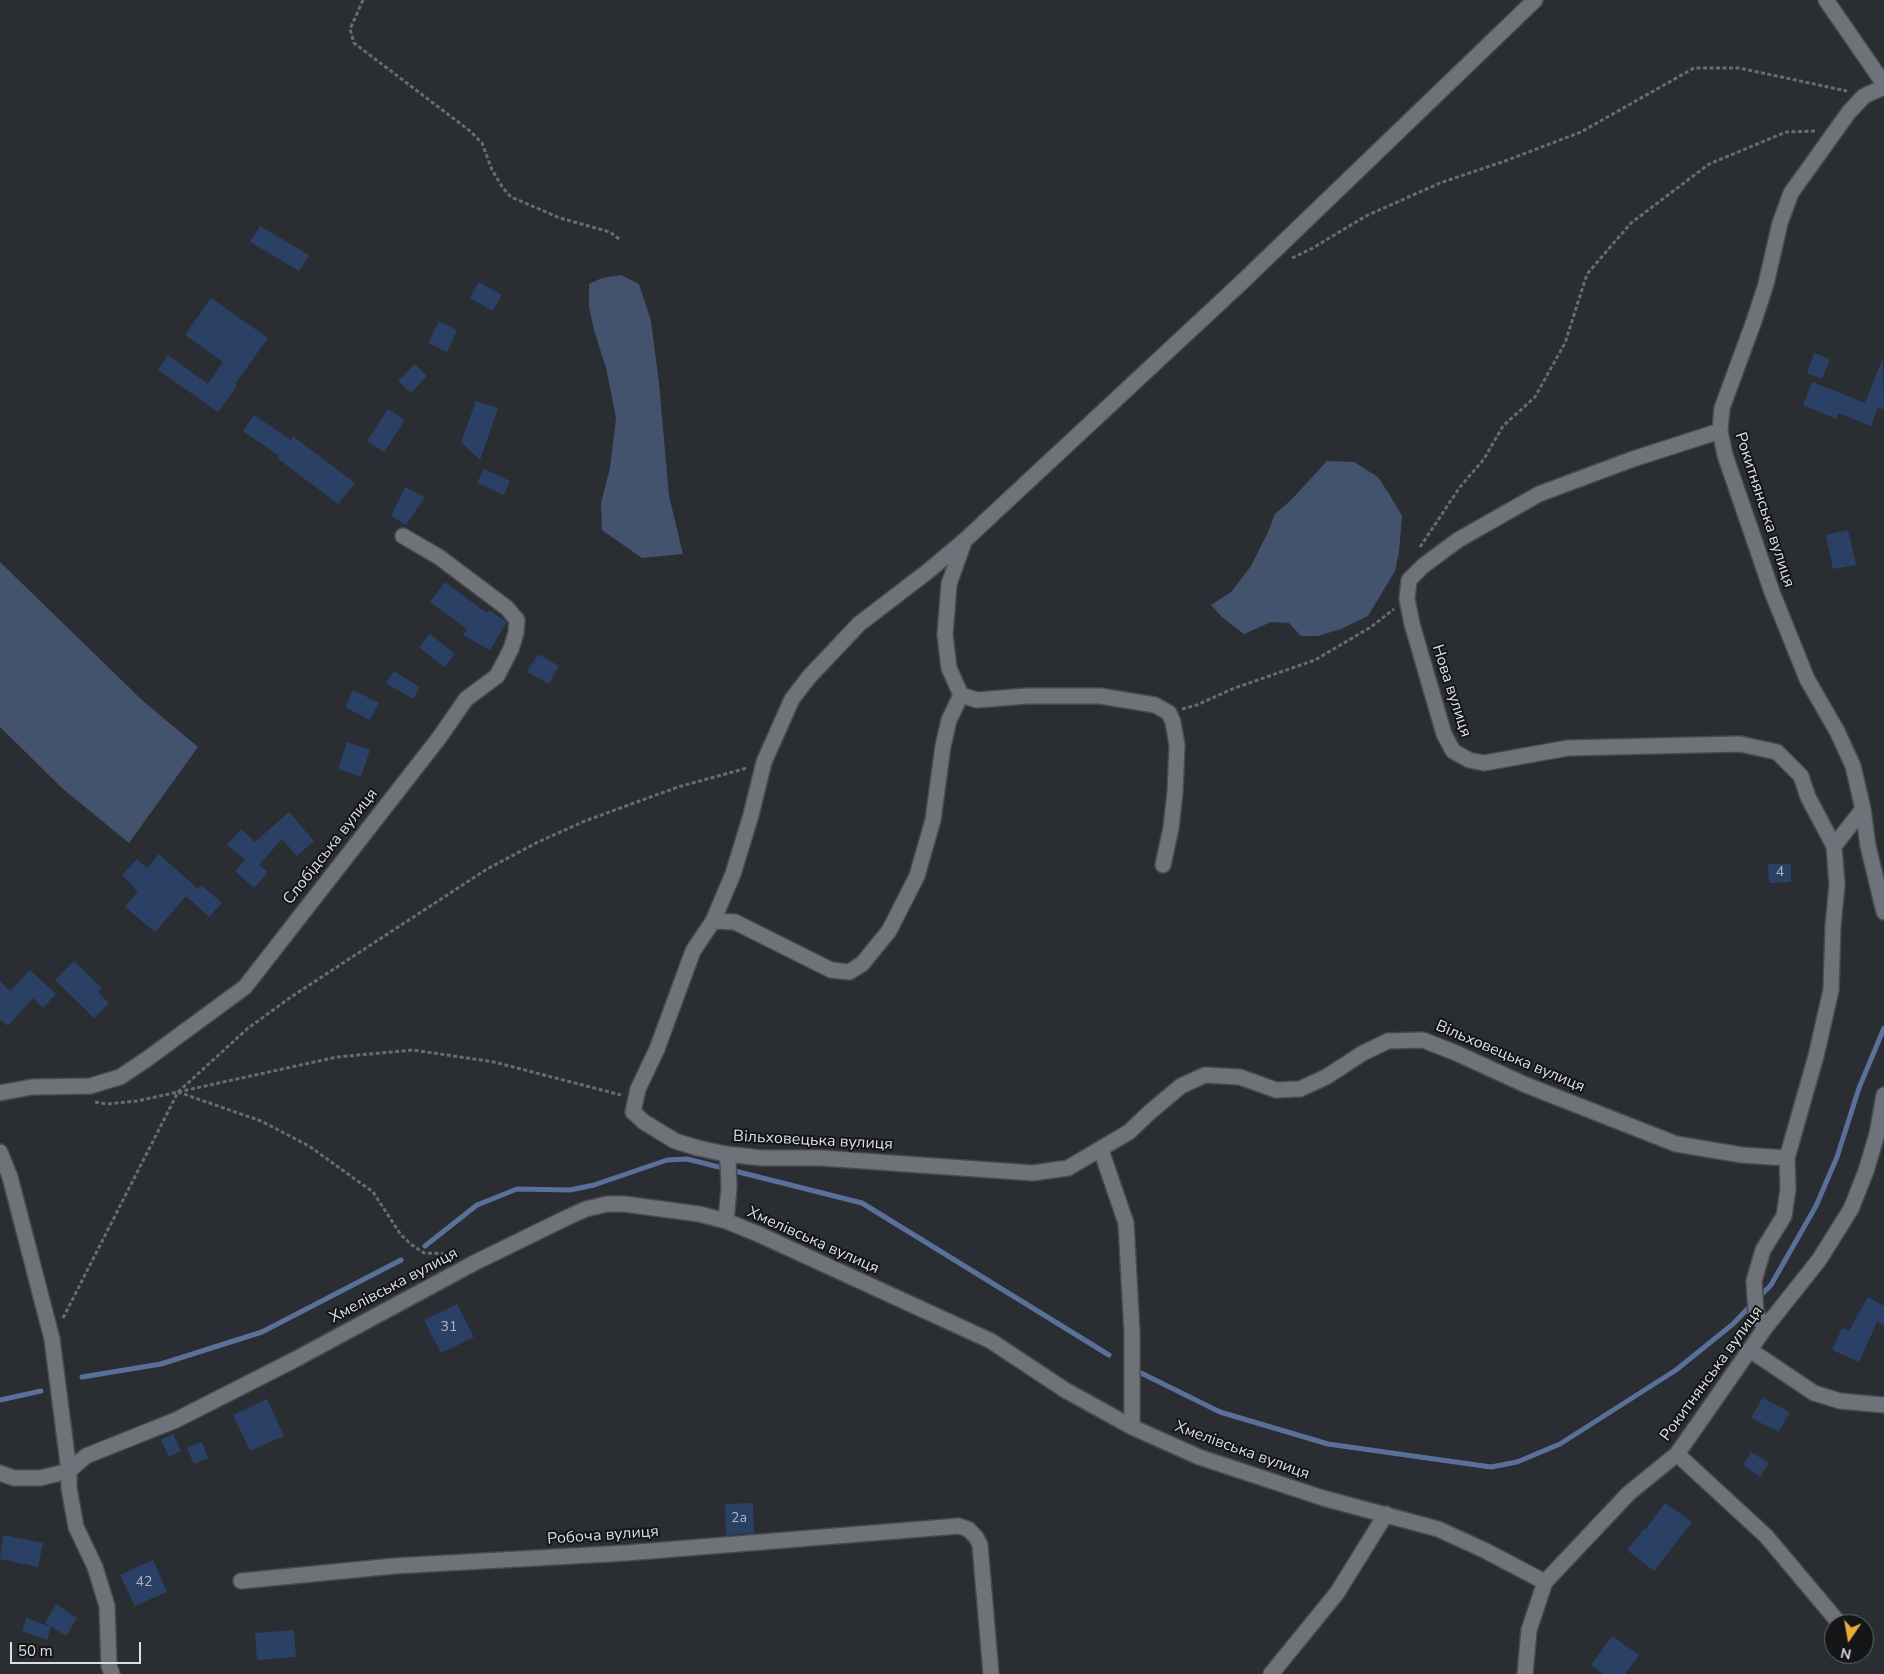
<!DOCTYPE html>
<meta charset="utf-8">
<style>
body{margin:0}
#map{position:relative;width:1884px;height:1674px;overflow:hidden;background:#2a2d32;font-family:"Nunito Sans",sans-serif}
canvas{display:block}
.north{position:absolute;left:1824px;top:1614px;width:50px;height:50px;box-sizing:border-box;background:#141517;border:1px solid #646568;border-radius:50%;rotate:192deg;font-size:14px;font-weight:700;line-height:20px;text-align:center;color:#dcdee1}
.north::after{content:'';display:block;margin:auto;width:18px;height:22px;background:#e6ac36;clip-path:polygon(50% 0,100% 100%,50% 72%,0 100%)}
.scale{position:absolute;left:10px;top:1642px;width:131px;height:22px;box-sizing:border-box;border:2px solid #dcdee1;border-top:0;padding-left:6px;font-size:15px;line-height:18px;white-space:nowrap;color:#dcdee1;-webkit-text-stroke:4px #141517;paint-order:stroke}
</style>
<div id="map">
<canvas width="1884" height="1674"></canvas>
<div class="north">N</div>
<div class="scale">50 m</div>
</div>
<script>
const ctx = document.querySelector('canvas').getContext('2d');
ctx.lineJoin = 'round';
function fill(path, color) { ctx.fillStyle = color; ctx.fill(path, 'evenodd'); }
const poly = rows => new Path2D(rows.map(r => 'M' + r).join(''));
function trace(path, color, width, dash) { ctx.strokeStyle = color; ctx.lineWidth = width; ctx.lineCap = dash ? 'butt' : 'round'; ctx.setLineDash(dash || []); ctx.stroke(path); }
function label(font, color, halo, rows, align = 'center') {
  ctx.font = font + ' "Nunito Sans",sans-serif'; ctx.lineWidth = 4; ctx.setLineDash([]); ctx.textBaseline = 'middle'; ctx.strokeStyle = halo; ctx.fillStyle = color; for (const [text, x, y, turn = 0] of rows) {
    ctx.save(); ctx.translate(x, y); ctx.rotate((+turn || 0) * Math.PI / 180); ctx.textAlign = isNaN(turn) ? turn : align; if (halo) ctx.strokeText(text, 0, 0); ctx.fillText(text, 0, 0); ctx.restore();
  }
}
fill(poly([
 [621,275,639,284,651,321,659,383,669,496,683,554,642,558,602,530,601,503,610,468,616,418,606,368,594,330,589,307,589,284,602,278],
 [1327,461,1354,462,1378,477,1391,497,1402,516,1399,552,1395,571,1368,616,1341,629,1318,636,1301,636,1289,623,1271,622,1244,634,1222,617,1211,605,1231,592,1251,566,1268,532,1275,514,1291,500],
 [0,562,143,701,198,747,129,843,63,789,0,727]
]), '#43536e');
trace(poly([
 [425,1246,477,1205,517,1189,570,1190,594,1185,667,1160,687,1159,862,1203,1109,1355],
 [1759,1297,1771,1285,1816,1206,1837,1157,1859,1088,1884,1028],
 [1139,1372,1220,1412,1328,1444,1491,1467,1517,1462,1560,1444,1676,1370,1733,1324,1753,1303],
 [82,1377,161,1364,262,1332,401,1260],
 [0,1400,41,1391]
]), '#597099', 5);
fill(poly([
 [260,226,309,255,299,271,250,242],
 [479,282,502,295,493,311,470,298],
 [211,298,268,338,235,384,237,386,218,412,158,370,168,355,208,384,223,362,185,335],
 [439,321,457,330,447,352,428,343],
 [1814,353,1830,359,1822,379,1807,373],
 [1883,357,1884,410,1878,407,1871,426,1838,413,1836,419,1803,405,1812,382,1865,403],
 [415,364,427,376,411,393,398,381],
 [476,401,498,408,480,460,461,442],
 [388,409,405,420,384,452,367,441],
 [254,415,291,440,293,436,355,483,338,504,277,458,279,456,243,431],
 [484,469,510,481,504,495,477,483],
 [405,487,425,497,406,525,391,516],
 [1848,530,1856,565,1833,569,1826,535],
 [445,582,487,613,489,610,507,622,490,650,463,635,467,629,430,602],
 [430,634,455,654,444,667,419,647],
 [538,654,559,666,549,684,527,672],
 [394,671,420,687,413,699,386,683],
 [353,690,379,703,370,720,345,707],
 [347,742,370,750,361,777,338,769],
 [289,812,314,841,297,856,282,839,259,865,268,872,254,888,235,871,245,860,227,845,241,829,255,842],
 [159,854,198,889,201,885,222,903,209,917,186,896,155,932,125,907,138,891,122,875,137,859,147,868],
 [1768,864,1791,864,1791,882,1769,883],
 [74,961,102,988,98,992,109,1003,94,1018,55,980],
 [30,970,56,994,43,1008,33,998,8,1026,0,1020,0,981,10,991],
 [1868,1297,1884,1306,1884,1326,1877,1322,1859,1362,1832,1350,1842,1328,1849,1331],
 [457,1304,474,1337,441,1353,424,1320],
 [1762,1398,1790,1412,1779,1432,1751,1418],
 [267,1399,284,1436,250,1451,233,1415],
 [173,1434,181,1451,169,1457,161,1440],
 [202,1442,208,1458,194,1464,187,1448],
 [1751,1452,1769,1463,1760,1477,1743,1465],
 [753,1503,754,1533,726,1535,725,1504],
 [1665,1503,1692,1522,1654,1571,1627,1550,1644,1529,1645,1530],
 [3,1535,43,1543,38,1567,0,1559],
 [153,1560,167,1592,135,1606,120,1575],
 [56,1604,77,1618,66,1636,45,1623],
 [26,1618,51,1627,47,1640,22,1631],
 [294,1630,296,1657,257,1660,255,1633],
 [1612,1636,1639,1655,1625,1674,1603,1674,1591,1665]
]), '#2b4065');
const minor = poly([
 [1535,0,1241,283,964,541,927,572,859,624,809,677,792,699,764,762,751,815,733,874,713,921,693,951,657,1049,638,1089,633,1112,644,1122,675,1141,698,1148,726,1154,762,1158,821,1158,1033,1173,1068,1168,1129,1132,1150,1112,1181,1086,1205,1075,1240,1077,1276,1090,1300,1089,1326,1077,1363,1053,1388,1041,1423,1040,1456,1053,1526,1085,1676,1144,1742,1155,1787,1158],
 [1826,0,1884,84],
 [1884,87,1864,96,1849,112,1791,193,1780,223,1766,284,1754,321,1722,408,1720,431,1725,455,1772,592,1807,679,1837,731,1853,766,1863,809,1868,846,1884,912],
 [1720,431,1633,459,1539,494,1458,540,1423,566,1409,580,1407,599,1412,624,1444,734,1453,751,1469,760,1484,763,1568,748,1740,744,1777,752,1801,776,1808,797,1834,846,1837,885,1833,926,1831,990,1816,1056,1787,1158,1788,1189,1784,1216,1763,1250,1754,1281,1756,1313,1765,1328],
 [964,542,949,584,945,635,949,668,961,695,977,700,1027,696,1100,696,1155,705,1169,713,1173,722,1177,745,1175,792,1171,828,1163,865],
 [1834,846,1863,809],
 [713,921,735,922,831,970,849,972,862,964,889,931,917,876,933,820,943,746,949,720,961,695],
 [0,1093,32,1087,90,1086,120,1077,147,1059,245,987,439,738,466,699,497,676,511,649,516,633,517,620,507,608,439,557,403,536],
 [1101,1150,1126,1223,1132,1333,1132,1427],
 [0,1152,10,1177,52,1339,69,1471],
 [726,1154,728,1162,729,1187,726,1221],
 [1750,1350,1814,1393,1840,1401,1884,1405],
 [1677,1454,1766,1536,1840,1624],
 [69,1471,86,1456,176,1420,296,1359,474,1263,566,1218,586,1209,607,1204,624,1204,699,1214,726,1221,758,1234,991,1341,1065,1390,1132,1427,1199,1457,1323,1498,1438,1529,1484,1550,1545,1582],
 [0,1473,14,1478,40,1478,69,1471,69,1488,76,1527,95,1567,107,1606,109,1666,112,1674],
 [241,1581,394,1566,626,1553,959,1526,968,1529,976,1537,980,1545,991,1674],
 [1271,1674,1337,1593,1386,1514],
 [1525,1674,1529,1630,1545,1582,1629,1493,1677,1454,1765,1328,1819,1260,1851,1209,1866,1171,1877,1134,1884,1095]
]);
trace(minor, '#47494d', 18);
trace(poly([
 [363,0,350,29,354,43,470,131,482,143,492,170,503,188,511,197,560,218,610,232,619,239],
 [1292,258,1311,249,1366,216,1440,183,1505,161,1581,132,1694,68,1739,68,1847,91],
 [1420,547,1460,487,1484,459,1503,426,1535,397,1565,343,1587,274,1631,223,1709,164,1786,132,1817,131],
 [1182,709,1197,705,1232,689,1315,660,1371,627,1394,609],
 [178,1092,247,1029,291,997,487,869,538,842,585,821,678,787,747,768],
 [95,1102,107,1104,137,1101,337,1057,413,1050,494,1062,621,1095],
 [63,1318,178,1092,261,1121,309,1146,373,1192,401,1235,412,1245,424,1253,455,1254]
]), '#696b6f', 3, [4, 2.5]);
trace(minor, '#6f7278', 15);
label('14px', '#b0b6c2', null, [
 ["4",1780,873],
 ["31",449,1328],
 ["2а",739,1519],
 ["42",144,1583]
]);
label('16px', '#dcdee1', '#141517', [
 ["Рокитнянська вулиця",1764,510,72],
 ["Нова вулиця",1451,691,72],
 ["Слобідська вулиця",331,847,-52],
 ["Вільховецька вулиця",1510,1057,23],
 ["Вільховецька вулиця",813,1141,3],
 ["Хмелівська вулиця",813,1241,24],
 ["Хмелівська вулиця",394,1286,-28],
 ["Рокитнянська вулиця",1712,1374,-54],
 ["Хмелівська вулиця",1242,1451,20],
 ["Робоча вулиця",603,1536,-4]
]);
</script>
